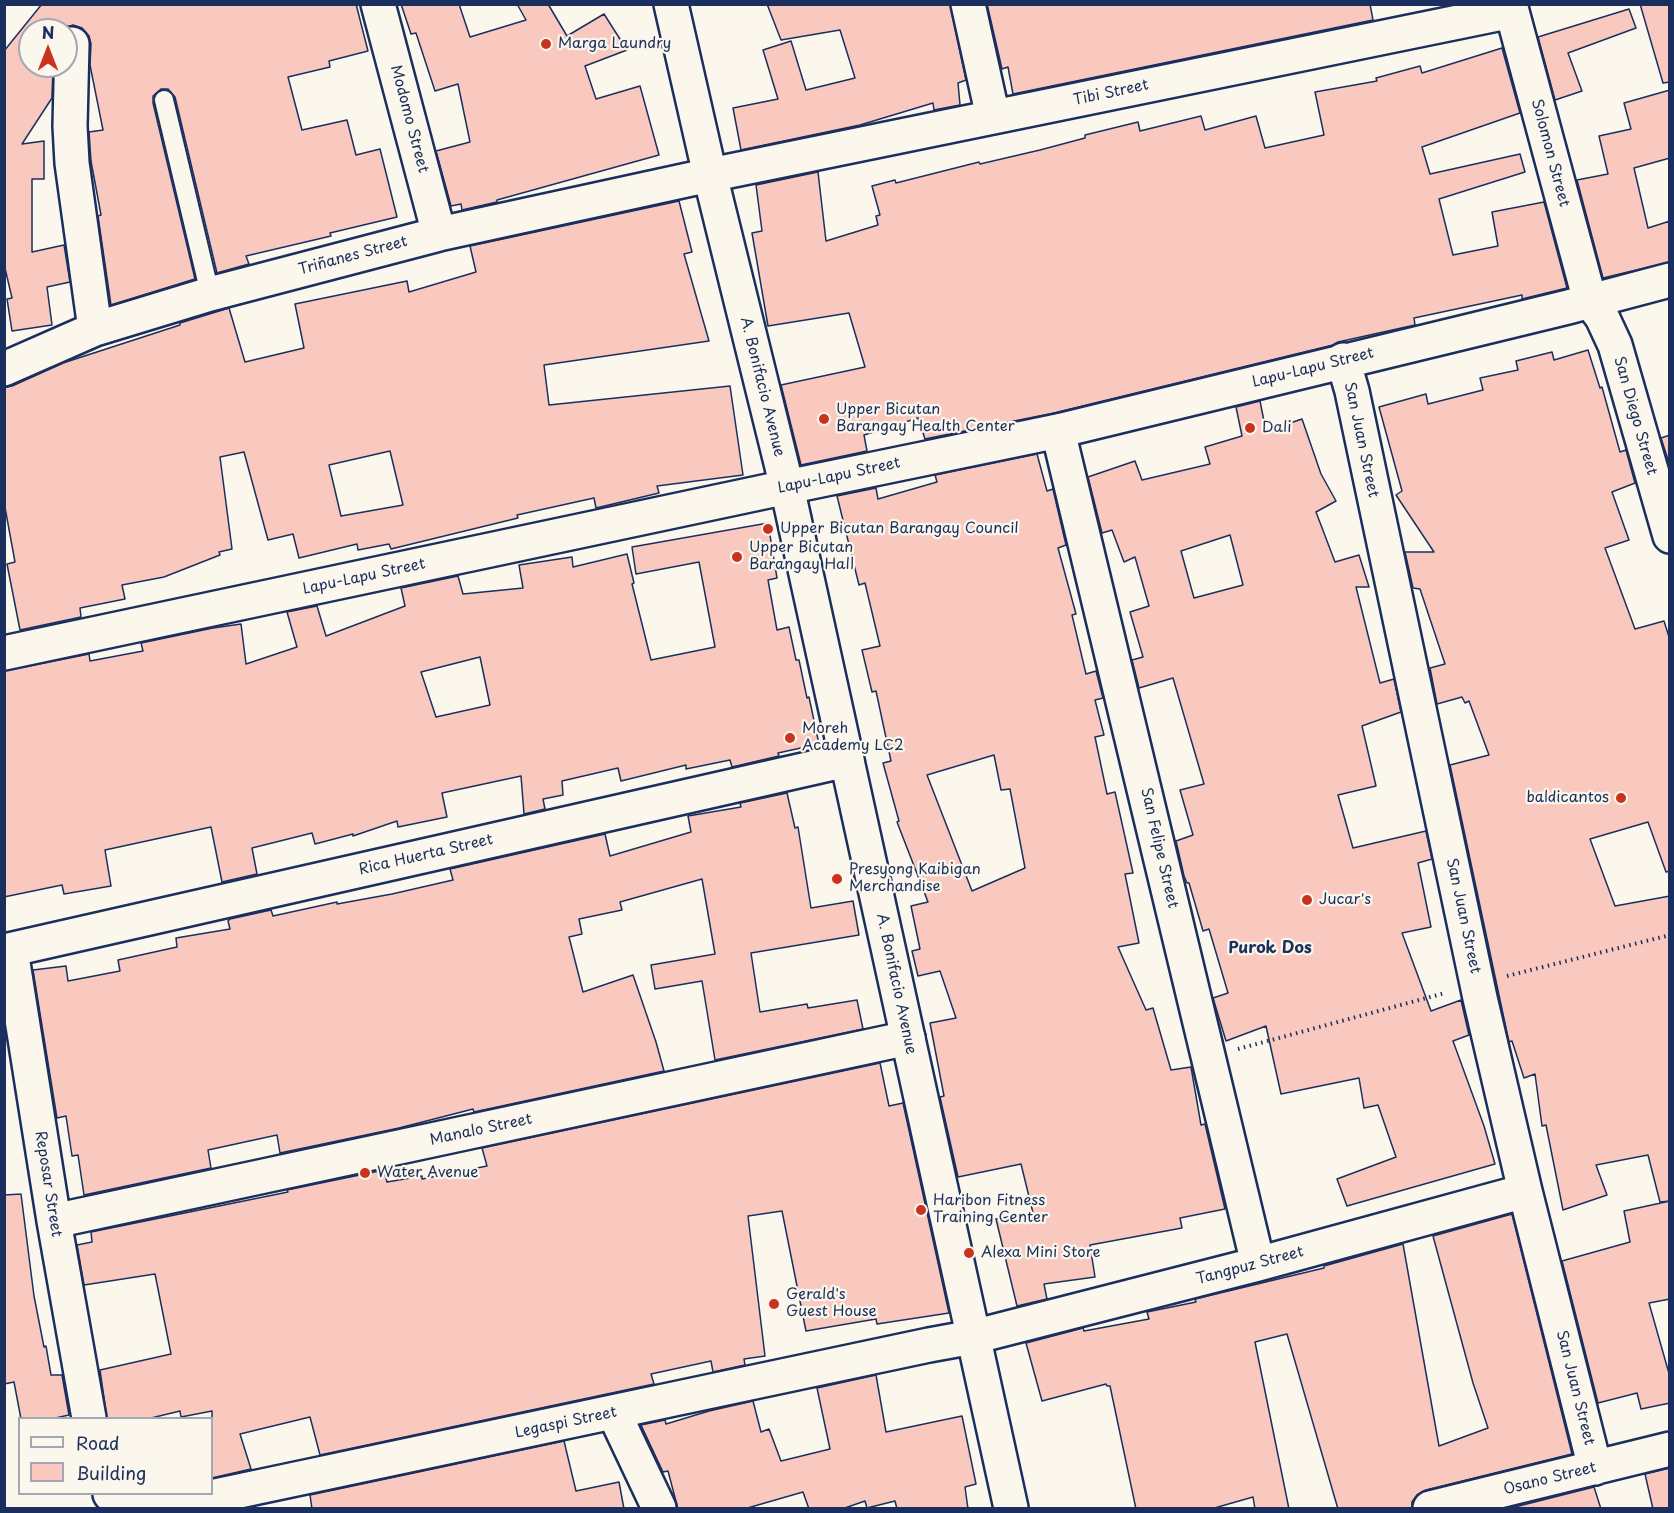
<!DOCTYPE html>
<meta charset="utf-8">
<style>
body{margin:0}
#map{position:relative;width:1674px;height:1513px;overflow:hidden;background:#fbf7ec;font-family:"Playpen Sans",sans-serif}
canvas{display:block}
.frame{position:absolute;inset:0;border:6px solid #1b2f5e;pointer-events:none}
.legend{position:absolute;left:18px;top:1417px;width:195px;height:78px;box-sizing:border-box;background:#fbf7ec;border:2px solid #a1a7b3;margin:0;padding:8px 10px;list-style:none;font-size:18px;color:#1b2f5e}
.legend li{display:flex;align-items:center;gap:12px;height:30px}
.legend b{width:30px;border:2px solid #a1a7b3}
.north{position:absolute;left:18px;top:18px;width:60px;height:60px;box-sizing:border-box;background:#fbf7ec;border:2px solid #a1a7b3;border-radius:50%;rotate:0deg;font-size:16px;font-weight:700;line-height:24px;text-align:center;color:#1b2f5e}
.north::after{content:'';display:block;margin:auto;width:21px;height:27px;background:#c8321e;clip-path:polygon(50% 0,100% 100%,50% 72%,0 100%)}
</style>
<div id="map">
<canvas width="1674" height="1513"></canvas>
<div class="frame"></div>
<ul class="legend">
<li><b style="height:8px;background:#fbf7ec"></b>Road</li>
<li><b style="height:16px;background:#f9c9c0"></b>Building</li>
</ul>
<div class="north">N</div>
</div>
<script>
const ctx = document.querySelector('canvas').getContext('2d');
ctx.lineJoin = 'round';
function fill(path, color) { ctx.fillStyle = color; ctx.fill(path, 'evenodd'); }
const poly = rows => new Path2D(rows.map(r => 'M' + r).join(''));
function trace(path, color, width, dash) { ctx.strokeStyle = color; ctx.lineWidth = width; ctx.lineCap = dash ? 'butt' : 'round'; ctx.setLineDash(dash || []); ctx.stroke(path); }
function label(font, color, halo, rows, align = 'center') {
  ctx.font = font + ' "Playpen Sans",sans-serif'; ctx.lineWidth = 4.5; ctx.setLineDash([]); ctx.textBaseline = 'middle'; ctx.strokeStyle = halo; ctx.fillStyle = color; for (const [text, x, y, turn = 0] of rows) {
    ctx.save(); ctx.translate(x, y); ctx.rotate((+turn || 0) * Math.PI / 180); ctx.textAlign = isNaN(turn) ? turn : align; if (halo) ctx.strokeText(text, 0, 0); ctx.fillText(text, 0, 0); ctx.restore();
  }
}
const building = poly([
 [42,4,356,4,368,51,329,61,330,67,288,77,302,130,347,120,356,155,380,149,397,217,330,233,331,236,246,256,249,264,217,273,175,97,168,89,161,89,153,96,153,103,195,279,111,305,98,216,101,215,91,161,89,132,103,130,90,65,91,44,89,36,82,28,73,25,60,30,30,30,30,66,53,66,52,98,22,144,44,141,44,179,32,179,32,252,64,245,70,282,47,287,52,325,12,331,7,299,12,298,4,264,4,51,42,4],
 [401,4,459,4,470,37,526,20,517,4,548,4,567,36,604,14,627,50,585,66,596,99,640,86,659,155,497,200,497,202,462,210,461,204,451,206,436,151,470,142,458,84,435,91,416,33,411,34,401,4],
 [767,4,950,4,966,80,958,83,960,105,934,110,933,103,860,125,741,150,733,108,778,99,763,50,791,41,806,90,855,78,840,30,781,40,767,4],
 [987,4,1370,4,1373,20,1013,94,1008,67,1002,69,987,4],
 [1640,4,1670,4,1670,82,1663,83,1640,4],
 [1629,9,1636,28,1568,53,1582,91,1555,100,1538,37,1629,9],
 [1502,48,1520,113,1422,147,1430,174,1520,154,1525,172,1439,199,1453,255,1498,246,1492,212,1544,202,1567,288,1522,299,1522,295,1414,318,1415,325,1338,342,1333,345,1054,413,925,439,918,418,864,435,867,451,801,465,781,385,865,367,849,313,768,326,752,233,762,231,756,185,818,172,826,241,878,225,876,216,880,215,872,186,895,180,896,183,979,162,980,164,1040,150,1085,138,1085,135,1138,122,1140,131,1201,116,1205,130,1256,116,1265,148,1324,135,1315,92,1377,81,1376,78,1420,66,1422,73,1502,48],
 [1670,90,1670,158,1634,168,1648,228,1670,221,1670,262,1603,278,1577,180,1608,174,1599,136,1631,129,1624,103,1670,90],
 [679,201,692,252,684,254,709,341,544,365,549,405,730,386,743,475,657,486,659,493,596,508,594,498,517,515,518,518,391,549,389,544,358,550,357,544,299,558,293,534,268,540,244,452,220,457,232,549,219,552,220,555,164,577,122,585,125,599,80,608,81,617,20,630,7,564,15,562,4,502,4,387,12,386,63,363,180,325,180,323,229,308,245,362,304,348,295,304,407,281,409,292,476,272,470,246,679,201],
 [390,451,403,505,341,516,329,465,390,451],
 [1588,350,1600,388,1602,387,1620,452,1626,450,1635,483,1612,492,1629,540,1605,548,1635,629,1664,621,1670,640,1670,871,1666,872,1648,822,1590,839,1615,906,1670,896,1670,1201,1660,1202,1648,1155,1596,1165,1607,1195,1563,1210,1546,1125,1542,1126,1535,1074,1524,1078,1512,1041,1509,1042,1450,765,1489,755,1469,701,1465,703,1462,697,1437,704,1430,668,1445,664,1420,589,1413,588,1405,552,1434,552,1396,495,1402,491,1379,407,1426,394,1428,404,1483,390,1480,378,1518,370,1516,361,1552,352,1554,360,1588,350],
 [1260,401,1266,431,1302,419,1321,474,1336,501,1316,512,1335,562,1359,555,1369,587,1356,587,1380,683,1394,679,1401,712,1362,726,1376,786,1338,795,1353,848,1426,831,1432,859,1418,863,1431,927,1402,933,1431,1011,1461,1000,1469,1035,1453,1041,1484,1126,1495,1164,1347,1206,1337,1179,1396,1157,1378,1105,1364,1108,1359,1078,1281,1094,1266,1026,1226,1041,1213,998,1228,993,1209,929,1203,931,1189,883,1187,883,1184,876,1176,841,1193,835,1180,790,1204,784,1173,678,1139,688,1132,660,1143,657,1130,612,1149,606,1135,557,1124,562,1112,530,1102,533,1088,477,1135,461,1142,480,1210,464,1205,447,1242,436,1236,407,1260,401],
 [1230,535,1243,585,1194,598,1181,551,1230,535],
 [1670,435,1670,466,1661,438,1670,435],
 [1037,454,1047,491,1053,489,1066,545,1058,548,1076,614,1072,615,1086,674,1096,671,1103,698,1095,700,1104,735,1095,737,1107,794,1115,792,1133,873,1125,874,1139,943,1118,947,1146,1010,1153,1008,1171,1070,1191,1067,1201,1125,1205,1124,1225,1209,1180,1218,1182,1228,1090,1245,1095,1277,1044,1284,1047,1299,1017,1306,996,1219,1033,1213,1021,1164,958,1177,940,1097,944,1096,930,1023,956,1018,940,971,918,976,912,951,920,949,911,906,928,902,897,822,899,821,883,763,891,761,876,691,872,692,862,650,880,646,865,583,859,585,837,496,876,488,878,499,937,482,935,475,1037,454],
 [994,755,1001,790,1010,789,1025,868,972,891,927,775,994,755],
 [768,523,777,578,768,580,777,630,789,627,796,660,799,660,807,698,809,697,819,744,778,753,779,756,732,767,730,760,686,769,686,765,621,781,618,768,562,781,563,795,543,799,545,809,524,814,521,776,442,793,447,817,398,827,397,821,353,836,353,834,315,844,312,833,252,848,257,874,222,882,211,827,105,850,111,886,64,894,62,885,4,897,4,671,89,654,90,661,143,651,141,643,213,628,241,624,246,664,297,647,287,612,317,606,326,636,405,606,401,588,458,576,463,594,523,588,519,565,572,557,573,567,627,554,634,583,632,584,651,660,715,647,699,562,636,574,632,547,768,523],
 [480,657,490,705,436,717,421,672,480,657],
 [787,793,795,828,798,827,811,908,853,901,859,935,751,953,760,1012,807,1004,808,1008,857,1000,863,1029,715,1060,702,981,655,989,651,965,715,954,702,879,620,902,622,910,579,919,582,934,569,937,583,992,633,975,656,1042,664,1071,474,1112,473,1109,399,1128,280,1153,277,1135,208,1150,211,1168,84,1195,78,1155,72,1156,66,1116,57,1118,33,970,66,966,68,981,120,971,118,960,177,947,176,938,230,929,228,921,230,919,271,910,273,916,337,902,337,904,392,894,453,880,450,869,605,834,610,856,691,832,688,816,741,807,740,803,787,793],
 [880,1063,889,1106,903,1103,949,1313,877,1324,876,1319,806,1331,782,1211,748,1216,765,1356,744,1359,745,1365,713,1372,711,1361,651,1374,654,1384,320,1455,310,1417,240,1434,251,1469,212,1478,212,1411,181,1417,180,1411,147,1419,107,1419,100,1370,171,1354,155,1274,84,1285,77,1245,92,1242,91,1232,288,1192,287,1190,384,1170,387,1182,422,1176,422,1179,487,1166,482,1148,880,1063],
 [21,1194,34,1296,44,1347,46,1346,51,1375,62,1375,69,1415,51,1419,21,1419,14,1382,4,1384,4,1195,21,1194],
 [1670,1201,1670,1299,1649,1303,1670,1377,1670,1403,1641,1409,1637,1393,1598,1403,1562,1261,1630,1242,1624,1211,1670,1201],
 [1512,1214,1572,1454,1426,1490,1417,1495,1412,1502,1412,1509,1338,1509,1287,1334,1255,1342,1289,1509,1255,1509,1253,1497,1211,1509,1136,1509,1110,1386,1107,1386,1106,1384,1042,1401,1026,1343,1083,1328,1084,1331,1149,1319,1147,1312,1196,1302,1195,1299,1324,1268,1324,1266,1403,1244,1439,1446,1488,1428,1473,1383,1433,1236,1512,1214],
 [876,1375,886,1432,962,1416,976,1484,965,1487,968,1509,897,1509,895,1501,867,1508,865,1501,842,1509,809,1509,803,1492,744,1509,678,1509,668,1471,663,1472,641,1425,665,1420,666,1424,709,1411,753,1401,761,1432,769,1429,781,1461,830,1449,817,1388,876,1375],
 [564,1441,576,1491,619,1482,624,1509,312,1509,310,1495,564,1441],
 [1670,1468,1670,1509,1653,1509,1645,1474,1670,1468],
 [1594,1487,1601,1509,1507,1509,1594,1487]
]);
fill(building, '#f9c9c0');
trace(building, '#1b2f5e', 1.5);
const lane = poly([
 [164,100,210,294]
]);
const street = poly([
 [378,4,439,234],
 [968,4,993,117],
 [1510,4,1590,301,1602,317,1615,345,1670,536],
 [72,44,70,126,72,163,95,329],
 [1343,360,1352,391,1480,998,1525,1191,1595,1468],
 [4,369,95,329,210,294,439,234,710,175,1512,11],
 [1058,431,1258,1264],
 [4,653,787,487],
 [11,950,54,1221,89,1418],
 [4,951,847,760],
 [54,1221,908,1038],
 [614,1413,659,1508],
 [110,1494,116,1500,140,1508],
 [159,1508,929,1345,973,1337,1258,1264,1525,1191],
 [1430,1508,1670,1449]
]);
const secondary = poly([
 [671,4,710,175,787,487,1011,1508],
 [787,487,1058,431,1568,307,1670,280]
]);
trace(lane, '#1b2f5e', 22);
trace(street, '#1b2f5e', 38);
trace(secondary, '#1b2f5e', 38);
trace(poly([
 [1507,976,1670,935],
 [1238,1049,1445,993]
]), '#1b2f5e', 4, [1.5, 4.5]);
trace(lane, '#fbf7ec', 18);
trace(street, '#fbf7ec', 33);
trace(secondary, '#fbf7ec', 33);
for (const [x, y, r, color] of [
 [546,44,6,"#c8321e"],
 [824,419,6,"#c8321e"],
 [1250,428,6,"#c8321e"],
 [768,529,6,"#c8321e"],
 [737,557,6,"#c8321e"],
 [790,738,6,"#c8321e"],
 [1621,798,6,"#c8321e"],
 [837,879,6,"#c8321e"],
 [1307,900,6,"#c8321e"],
 [365,1173,6,"#c8321e"],
 [921,1210,6,"#c8321e"],
 [969,1253,6,"#c8321e"],
 [774,1304,6,"#c8321e"]
]) { const dot = new Path2D(); dot.arc(x, y, r, 0, 2 * Math.PI); ctx.fillStyle = color; ctx.fill(dot); trace(dot, '#fbf7ec', 2); }
label('15px', '#1b2f5e', '#fbf7ec', [
 ["Marga Laundry",558,44],
 ["Upper Bicutan",836,410],
 ["Barangay Health Center",836,427],
 ["Dali",1262,428],
 ["Upper Bicutan Barangay Council",780,529],
 ["Upper Bicutan",749,548],
 ["Barangay Hall",749,565],
 ["Moreh",802,729],
 ["Academy LC2",802,746],
 ["baldicantos",1609,798,"right"],
 ["Presyong Kaibigan",849,870],
 ["Merchandise",849,887],
 ["Jucar's",1319,900],
 ["Water Avenue",377,1173],
 ["Haribon Fitness",933,1201],
 ["Training Center",933,1218],
 ["Alexa Mini Store",981,1253],
 ["Gerald's",786,1295],
 ["Guest House",786,1312]
], 'left');
label('15px', '#1b2f5e', '#fbf7ec', [
 ["Tibi Street",1111,93,-12],
 ["Modomo Street",409,119,75],
 ["Solomon Street",1550,153,75],
 ["Triñanes Street",353,256,-15],
 ["Lapu-Lapu Street",1313,368,-14],
 ["A. Bonifacio Avenue",762,387,76],
 ["San Diego Street",1635,416,74],
 ["San Juan Street",1361,440,78],
 ["Lapu-Lapu Street",839,476,-12],
 ["Lapu-Lapu Street",364,577,-12],
 ["San Felipe Street",1159,848,77],
 ["Rica Huerta Street",426,855,-13],
 ["San Juan Street",1463,916,78],
 ["A. Bonifacio Avenue",896,984,78],
 ["Manalo Street",481,1130,-12],
 ["Reposar Street",48,1184,81],
 ["Tangpuz Street",1250,1266,-15],
 ["San Juan Street",1575,1388,76],
 ["Legaspi Street",566,1423,-12],
 ["Osano Street",1550,1479,-14]
]);
label('bold 16px', '#1b2f5e', '#fbf7ec', [
 ["Purok Dos",1270,949]
]);
</script>
